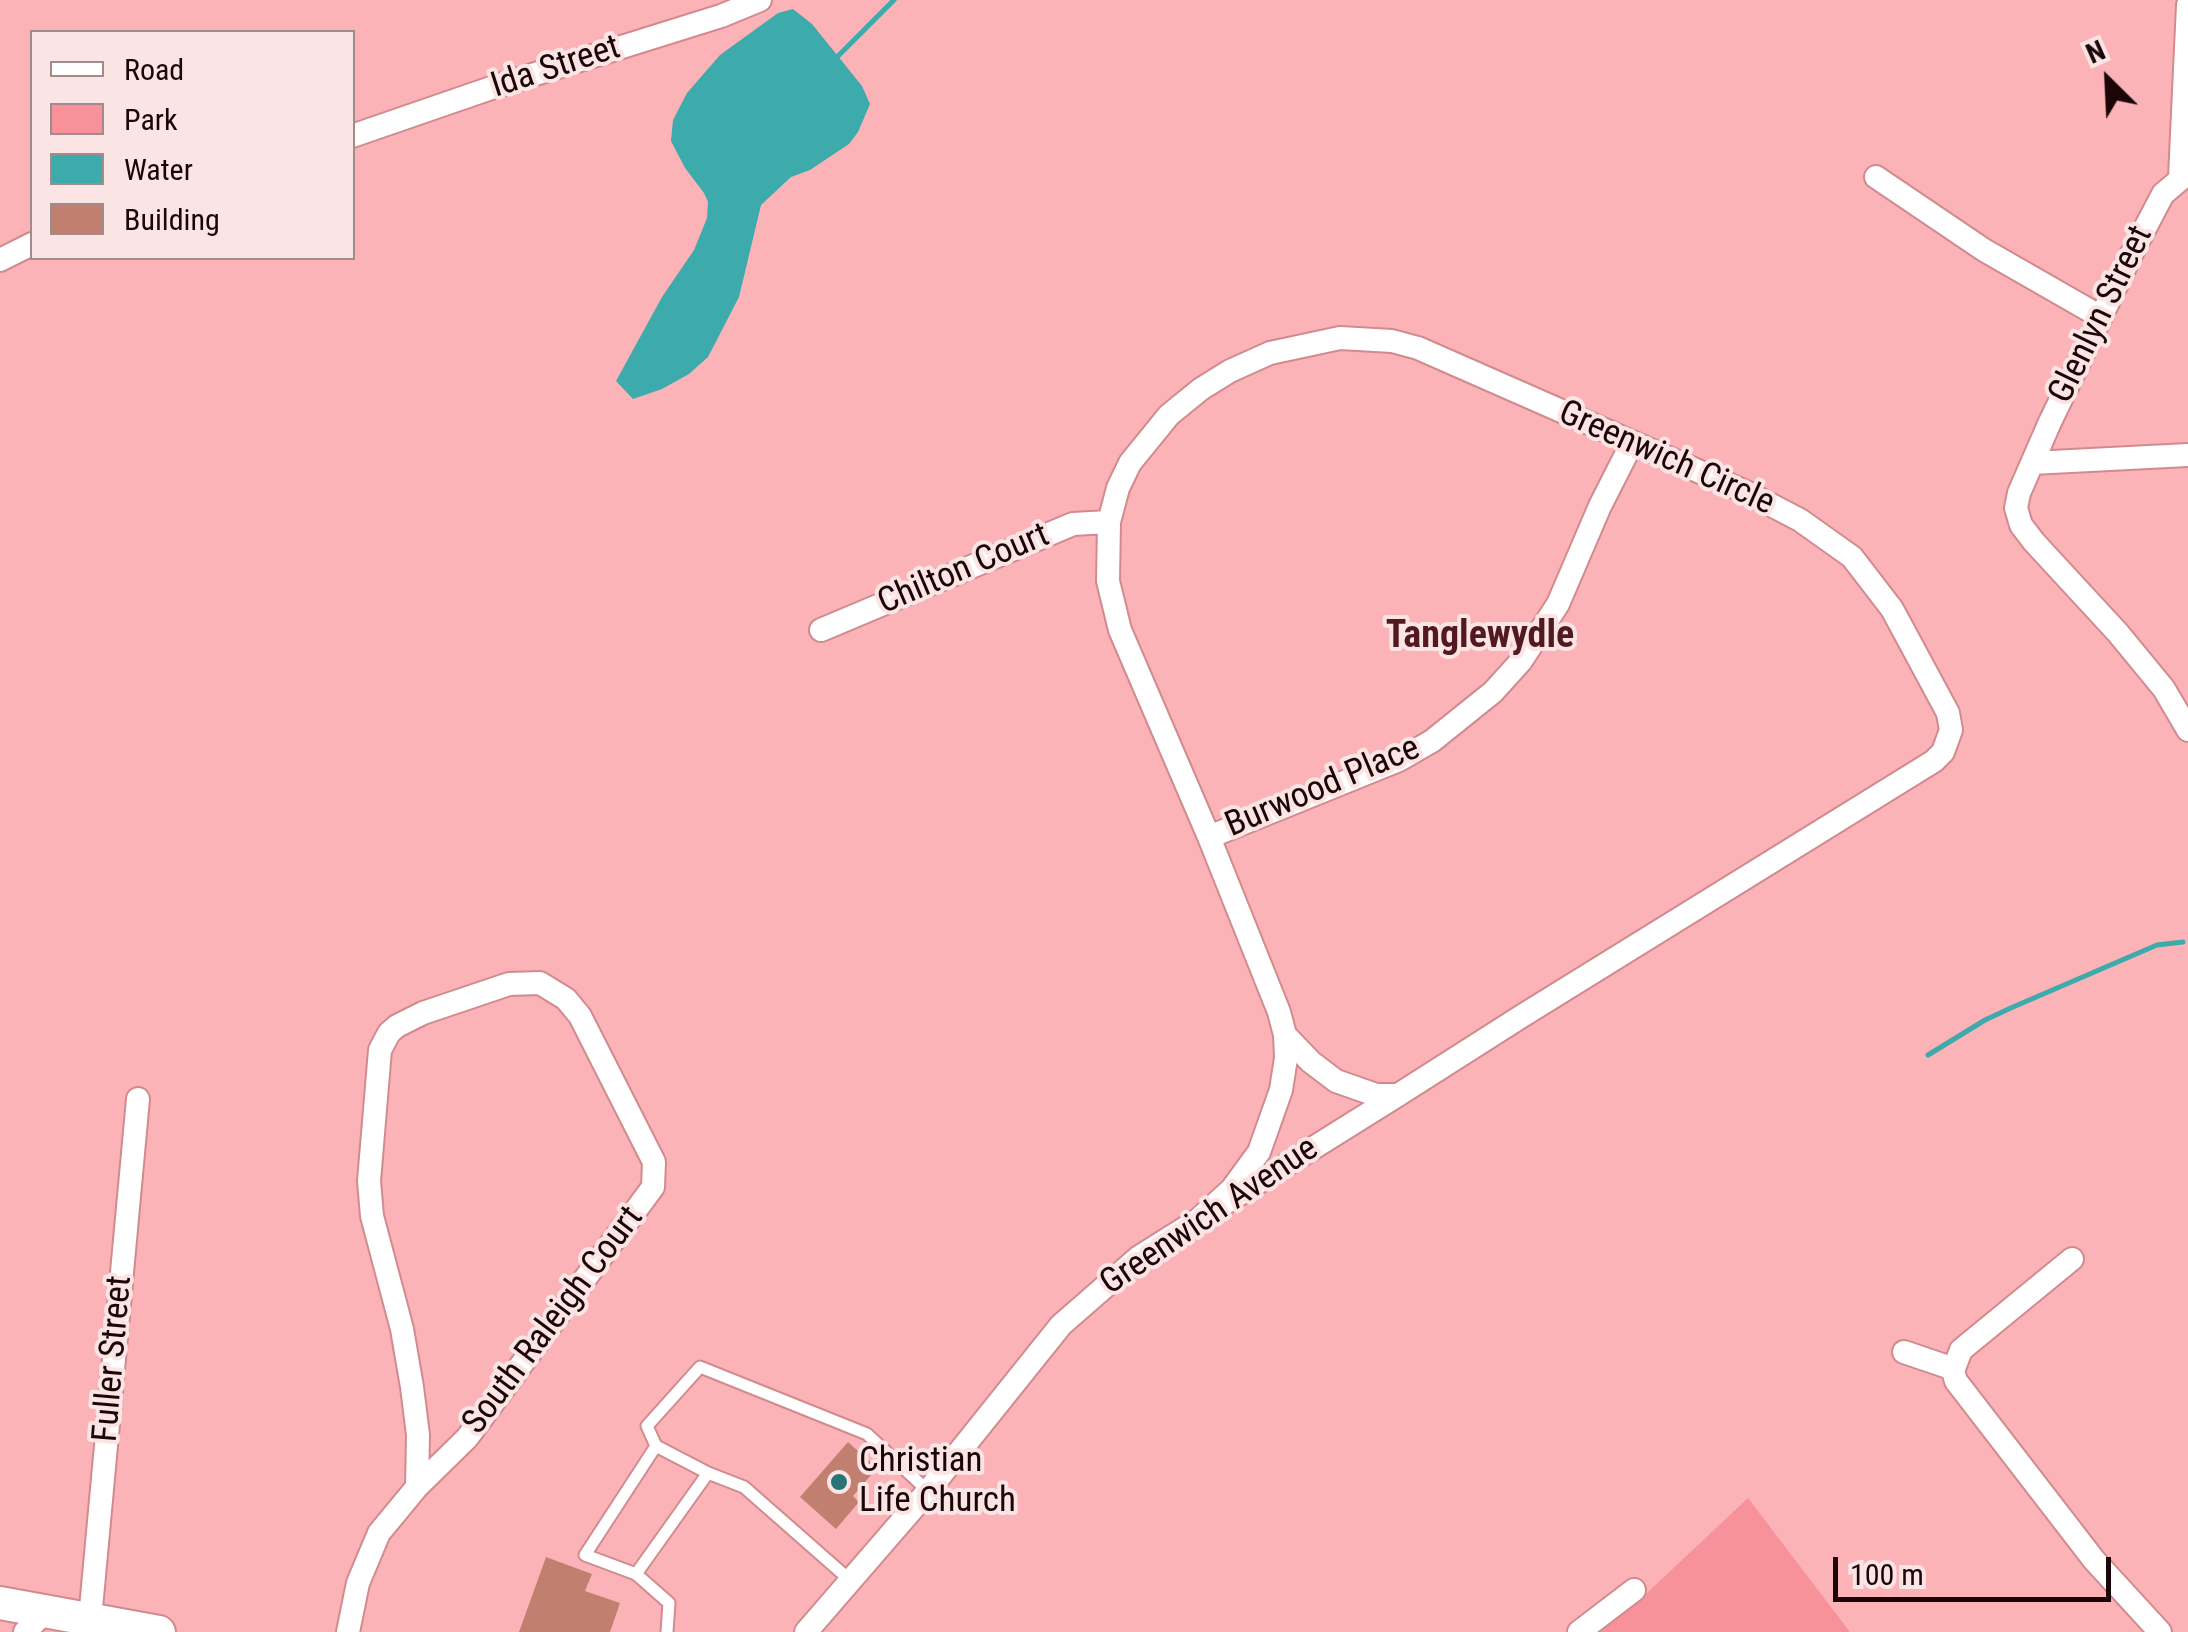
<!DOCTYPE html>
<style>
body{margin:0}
#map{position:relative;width:2188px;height:1632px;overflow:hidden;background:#fcb3b7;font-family:"Roboto Condensed",sans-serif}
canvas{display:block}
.legend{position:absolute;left:30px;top:30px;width:325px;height:230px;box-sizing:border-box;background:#fbe4e4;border:2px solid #a28b8c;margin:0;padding:12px 18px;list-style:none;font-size:30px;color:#1c0507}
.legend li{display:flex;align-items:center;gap:20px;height:50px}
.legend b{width:50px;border:2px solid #a28b8c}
.north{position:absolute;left:2058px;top:30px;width:100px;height:100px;-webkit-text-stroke:8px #fbe4e4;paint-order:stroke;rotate:336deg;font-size:28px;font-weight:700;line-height:40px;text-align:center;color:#1c0507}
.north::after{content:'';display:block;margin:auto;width:35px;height:45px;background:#1c0507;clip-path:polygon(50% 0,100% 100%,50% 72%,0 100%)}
.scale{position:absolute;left:1833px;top:1557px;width:278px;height:45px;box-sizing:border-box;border:5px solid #1c0507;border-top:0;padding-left:12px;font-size:30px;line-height:35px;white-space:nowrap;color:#1c0507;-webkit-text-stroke:8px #fbe4e4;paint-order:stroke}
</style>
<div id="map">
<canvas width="2188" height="1632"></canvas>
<ul class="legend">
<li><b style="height:12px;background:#fff"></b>Road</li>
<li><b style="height:28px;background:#f8929a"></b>Park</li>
<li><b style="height:28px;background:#3daaab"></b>Water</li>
<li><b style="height:28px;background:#c1806f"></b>Building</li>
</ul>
<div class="north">N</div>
<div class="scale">100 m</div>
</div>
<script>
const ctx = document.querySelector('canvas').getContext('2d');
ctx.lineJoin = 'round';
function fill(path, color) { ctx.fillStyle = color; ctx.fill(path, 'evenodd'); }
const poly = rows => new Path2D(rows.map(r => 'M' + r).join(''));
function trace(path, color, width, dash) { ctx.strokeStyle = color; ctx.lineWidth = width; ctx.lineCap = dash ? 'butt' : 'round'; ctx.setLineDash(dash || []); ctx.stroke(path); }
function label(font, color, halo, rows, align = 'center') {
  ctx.font = font + ' "Roboto Condensed",sans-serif'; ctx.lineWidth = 8; ctx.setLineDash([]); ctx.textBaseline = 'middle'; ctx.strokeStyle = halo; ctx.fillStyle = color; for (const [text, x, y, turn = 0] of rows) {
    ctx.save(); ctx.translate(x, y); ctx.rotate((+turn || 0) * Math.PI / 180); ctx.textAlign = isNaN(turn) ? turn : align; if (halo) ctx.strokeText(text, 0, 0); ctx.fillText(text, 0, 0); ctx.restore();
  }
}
fill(poly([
 [1748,1498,1850,1632,1600,1632,1632,1607]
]), '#f8929a');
fill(poly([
 [793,9,812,24,862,86,870,104,858,132,849,144,810,170,791,177,761,205,739,297,708,357,689,374,662,389,633,399,616,381,662,297,694,250,707,218,708,202,704,193,685,168,671,141,673,120,687,93,720,55,778,13]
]), '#3daaab');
trace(poly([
 [836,58,894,0],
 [1928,1055,1985,1020,2013,1007,2157,945,2183,942]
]), '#3daaab', 5);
fill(poly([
 [848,1442,877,1468,853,1496,859,1502,836,1529,800,1497],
 [546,1557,592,1574,585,1591,620,1603,610,1632,519,1632]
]), '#c1806f');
const lane = poly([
 [656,1446,647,1426,700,1367,867,1434,928,1491],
 [708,1473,744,1487,851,1581],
 [636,1574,708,1473,656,1446,585,1555,636,1574,669,1603,667,1632]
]);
const street = poly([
 [352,136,497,86,721,16,760,0],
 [2188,173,2163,194,2131,255,2050,422,2019,493,2016,508,2021,525,2034,542,2118,633,2164,689,2188,730],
 [1876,177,1984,250,2101,317],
 [2180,177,2188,5],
 [0,260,32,244],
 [2032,463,2188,455],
 [821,630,1073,524,1109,522],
 [1209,837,1399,760,1432,741,1493,692,1521,661,1558,604,1600,506,1632,443],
 [1285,1035,1311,1062,1336,1081,1376,1095,1398,1095],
 [2072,1259,1961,1350,1953,1371,1956,1381,2094,1560,2160,1632],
 [1904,1352,1954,1369],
 [90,1619,138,1099],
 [25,1632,45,1612],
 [348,1632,358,1583,379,1533,417,1487,467,1438,653,1187,654,1162,580,1016,566,999,540,983,509,984,423,1013,397,1026,389,1033,380,1050,369,1181,372,1216,402,1329,412,1387,418,1435,417,1487],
 [806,1632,928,1491,1061,1325,1139,1257,1198,1220,1398,1095,1522,1016,1934,761,1943,752,1951,730,1948,713,1892,609,1852,557,1800,520,1748,493,1418,348,1392,341,1340,338,1270,353,1230,371,1201,389,1169,415,1130,463,1118,488,1109,522,1108,581,1120,630,1209,837,1279,1012,1285,1035,1286,1058,1281,1090,1259,1152,1232,1189,1198,1220],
 [1579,1632,1634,1590]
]);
const primary = poly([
 [0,1603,159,1632]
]);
trace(lane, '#d18b8f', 15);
trace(street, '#d18b8f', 26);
trace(primary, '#d18b8f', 36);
trace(lane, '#fff', 11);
trace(street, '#fff', 22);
trace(primary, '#fff', 32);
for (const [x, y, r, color] of [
 [839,1482,10,"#297474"]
]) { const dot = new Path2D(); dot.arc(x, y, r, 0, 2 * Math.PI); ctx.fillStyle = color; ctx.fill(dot); trace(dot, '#fbe4e4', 4); }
label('35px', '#1c0507', '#fbe4e4', [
 ["Ida Street",556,68,-18],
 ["Glenlyn Street",2102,315,-64],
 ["Greenwich Circle",1666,459,24],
 ["Chilton Court",964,570,-23],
 ["Burwood Place",1323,788,-23],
 ["Greenwich Avenue",1210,1217,-34],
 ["South Raleigh Court",554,1321,-53],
 ["Fuller Street",114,1359,-85]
]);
label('35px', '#1c0507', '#fbe4e4', [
 ["Christian",859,1462],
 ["Life Church",859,1502]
], 'left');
label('bold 38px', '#521921', '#fbe4e4', [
 ["Tanglewydle",1480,637]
]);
</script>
